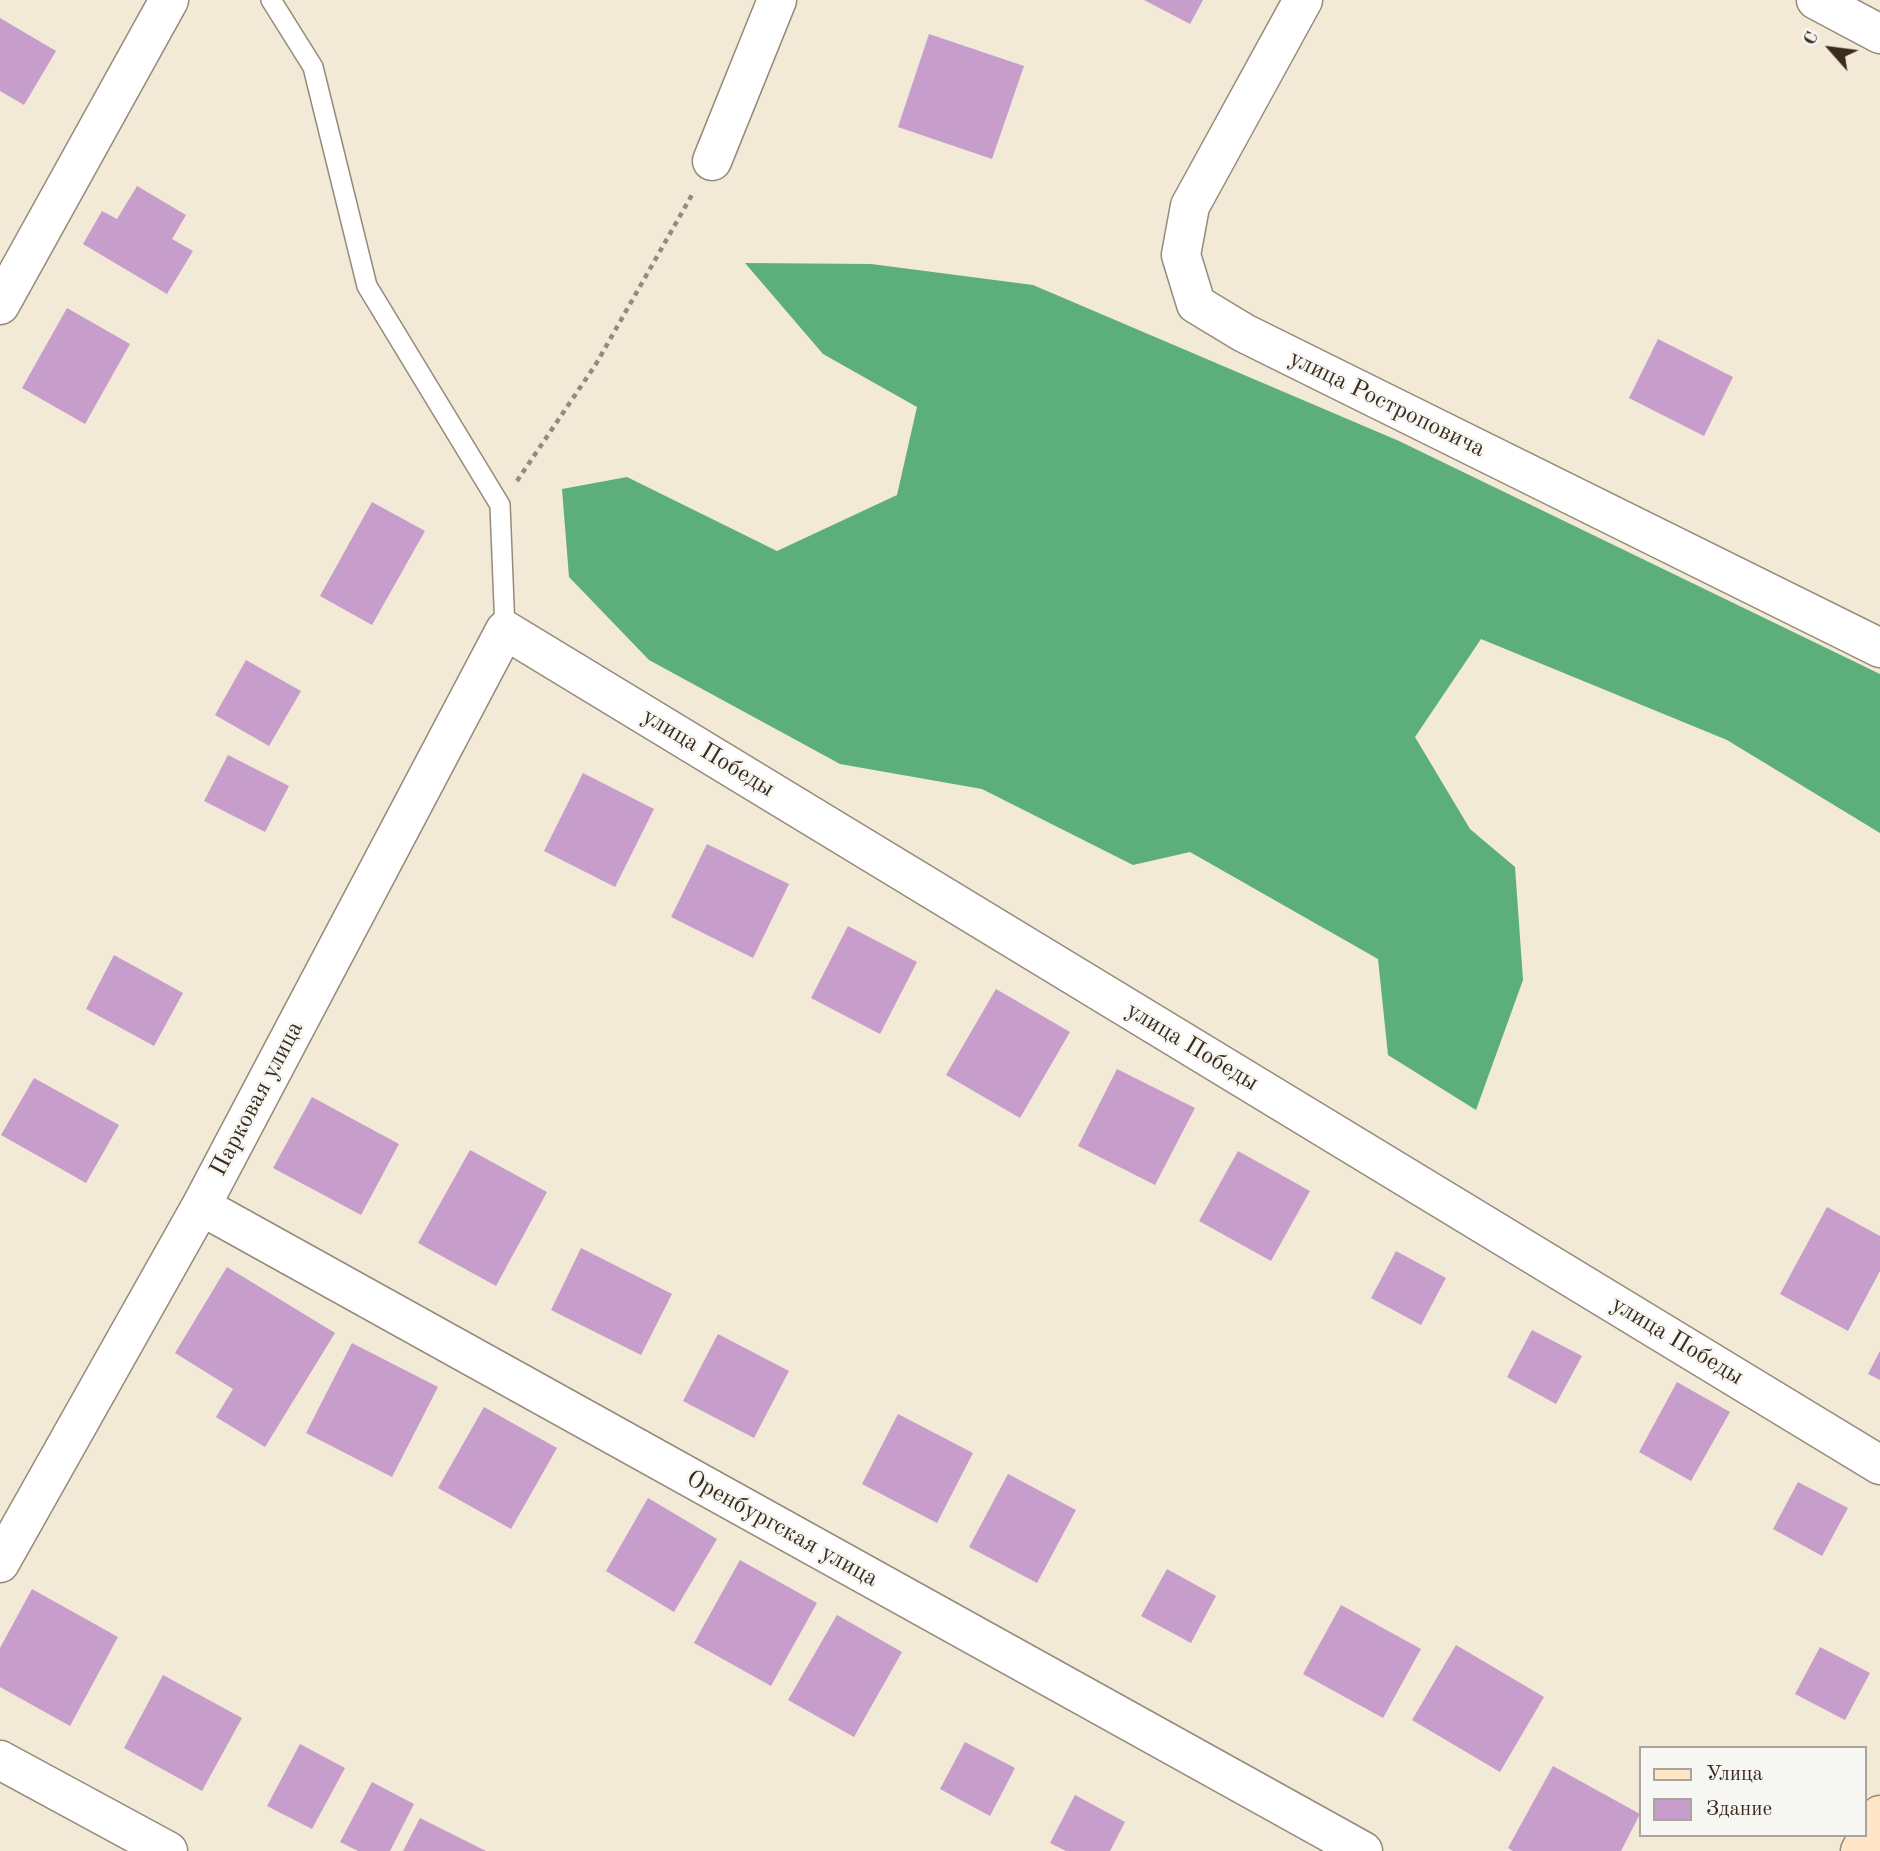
<!DOCTYPE html>
<meta charset="utf-8">
<style>
body{margin:0}
#map{position:relative;width:1880px;height:1851px;overflow:hidden;background:#f2e9d6;font-family:"Old Standard TT",serif}
canvas{display:block}
.legend{position:absolute;left:1639px;top:1746px;width:228px;height:91px;box-sizing:border-box;background:#f6f6f2;border:2px solid #aba49d;margin:0;padding:9px 12px;list-style:none;font-size:21px;color:#3b2a1e}
.legend li{display:flex;align-items:center;gap:14px;height:35px}
.legend b{width:35px;border:2px solid #aba49d}
.north{position:absolute;left:1796px;top:14px;width:70px;height:70px;-webkit-text-stroke:5px #f6f6f2;paint-order:stroke;rotate:298deg;font-size:19px;font-weight:700;line-height:28px;text-align:center;color:#3b2a1e}
.north::after{content:'';display:block;margin:auto;width:24px;height:32px;background:#3b2a1e;clip-path:polygon(50% 0,100% 100%,50% 72%,0 100%)}
</style>
<div id="map">
<canvas width="1880" height="1851"></canvas>
<ul class="legend">
<li><b style="height:9px;background:#fde5c5"></b>Улица</li>
<li><b style="height:19px;background:#c79ecb"></b>Здание</li>
</ul>
<div class="north">С</div>
</div>
<script>
const ctx = document.querySelector('canvas').getContext('2d');
ctx.lineJoin = 'round';
function fill(path, color) { ctx.fillStyle = color; ctx.fill(path, 'evenodd'); }
const poly = rows => new Path2D(rows.map(r => 'M' + r).join(''));
function trace(path, color, width, dash) { ctx.strokeStyle = color; ctx.lineWidth = width; ctx.lineCap = dash ? 'butt' : 'round'; ctx.setLineDash(dash || []); ctx.stroke(path); }
function label(font, color, halo, rows, align = 'center') {
  ctx.font = font + ' "Old Standard TT",serif'; ctx.lineWidth = 5; ctx.setLineDash([]); ctx.textBaseline = 'middle'; ctx.strokeStyle = halo; ctx.fillStyle = color; for (const [text, x, y, turn = 0] of rows) {
    ctx.save(); ctx.translate(x, y); ctx.rotate((+turn || 0) * Math.PI / 180); ctx.textAlign = isNaN(turn) ? turn : align; if (halo) ctx.strokeText(text, 0, 0); ctx.fillText(text, 0, 0); ctx.restore();
  }
}
fill(poly([
 [745,263,871,264,1033,285,1399,441,1880,674,1880,833,1727,740,1481,639,1415,737,1470,829,1515,867,1523,980,1476,1110,1388,1055,1378,959,1190,852,1133,865,982,789,840,764,649,660,569,577,562,489,627,477,777,551,897,495,917,407,823,354]
]), '#5cae7a');
fill(poly([
 [1144,0,1203,0,1190,24],
 [0,18,56,51,24,105,0,91],
 [929,34,1024,66,992,159,898,127],
 [137,186,186,215,172,239,193,251,167,294,83,244,102,211,117,219],
 [67,308,130,344,85,424,22,388],
 [1658,339,1733,377,1704,436,1629,398],
 [372,502,425,531,372,625,320,596],
 [246,660,301,691,269,746,215,715],
 [228,755,289,786,265,832,204,801],
 [583,773,654,809,615,887,544,851],
 [707,844,789,884,753,958,671,917],
 [848,926,917,962,880,1034,811,998],
 [114,955,183,993,154,1046,86,1009],
 [996,989,1070,1032,1020,1118,946,1075],
 [1117,1069,1195,1108,1155,1185,1078,1146],
 [34,1078,119,1125,86,1183,1,1135],
 [312,1097,399,1144,361,1215,273,1168],
 [470,1150,547,1192,496,1286,418,1243],
 [1238,1151,1310,1191,1271,1261,1199,1221],
 [1827,1207,1880,1236,1880,1271,1848,1331,1780,1294],
 [581,1248,672,1294,641,1355,551,1310],
 [1396,1251,1446,1278,1421,1325,1371,1298],
 [227,1267,335,1333,265,1447,216,1417,233,1389,175,1353],
 [1532,1330,1582,1356,1556,1404,1507,1377],
 [718,1334,789,1371,754,1438,683,1401],
 [352,1343,438,1387,392,1477,306,1433],
 [1880,1351,1880,1380,1868,1374],
 [1677,1382,1730,1412,1691,1481,1639,1452],
 [484,1407,557,1448,511,1529,438,1488],
 [898,1414,973,1453,937,1523,862,1484],
 [1008,1474,1076,1510,1037,1583,969,1547],
 [1798,1482,1848,1508,1822,1556,1773,1529],
 [648,1498,717,1539,674,1612,606,1571],
 [740,1560,817,1603,771,1686,694,1643],
 [1167,1569,1216,1596,1191,1643,1141,1616],
 [32,1589,118,1637,70,1726,0,1687,0,1648],
 [1341,1605,1421,1649,1383,1718,1303,1674],
 [837,1615,902,1652,854,1737,788,1700],
 [1456,1645,1544,1697,1500,1772,1412,1720],
 [1820,1647,1870,1673,1845,1720,1795,1694],
 [163,1675,242,1718,202,1791,124,1748],
 [965,1742,1015,1768,990,1816,940,1789],
 [300,1744,345,1768,312,1829,267,1806],
 [1553,1766,1640,1814,1621,1851,1513,1851,1508,1848],
 [372,1782,414,1804,390,1851,358,1851,340,1842],
 [1075,1795,1125,1822,1110,1851,1066,1851,1050,1843],
 [420,1818,486,1851,403,1851]
]), '#c79ecb');
const lane = poly([
 [271,0,313,67,367,286,500,505,505,630]
]);
const street = poly([
 [1303,0,1190,206,1181,255,1196,304,1244,333,1880,648],
 [1816,0,1880,34],
 [712,161,777,0],
 [0,305,169,0],
 [201,1206,1363,1851],
 [0,1563,201,1206,505,630,1880,1465],
 [0,1760,168,1851]
]);
const secondary = poly([
 [1860,1851,1880,1815]
]);
trace(lane, '#968a7a', 22);
trace(street, '#968a7a', 41);
trace(secondary, '#968a7a', 41);
trace(poly([
 [517,481,596,364,693,193]
]), '#968a7a', 4.5, [5, 5]);
trace(lane, '#fff', 19);
trace(street, '#fff', 38);
trace(secondary, '#fde5c5', 38);
label('24px', '#3b2a1e', '#f6f6f2', [
 ["улица Ростроповича",1387,404,26],
 ["улица Победы",708,753,31],
 ["улица Победы",1192,1047,31],
 ["Парковая улица",257,1099,-62],
 ["улица Победы",1677,1341,31],
 ["Оренбургская улица",782,1529,29]
]);
</script>
